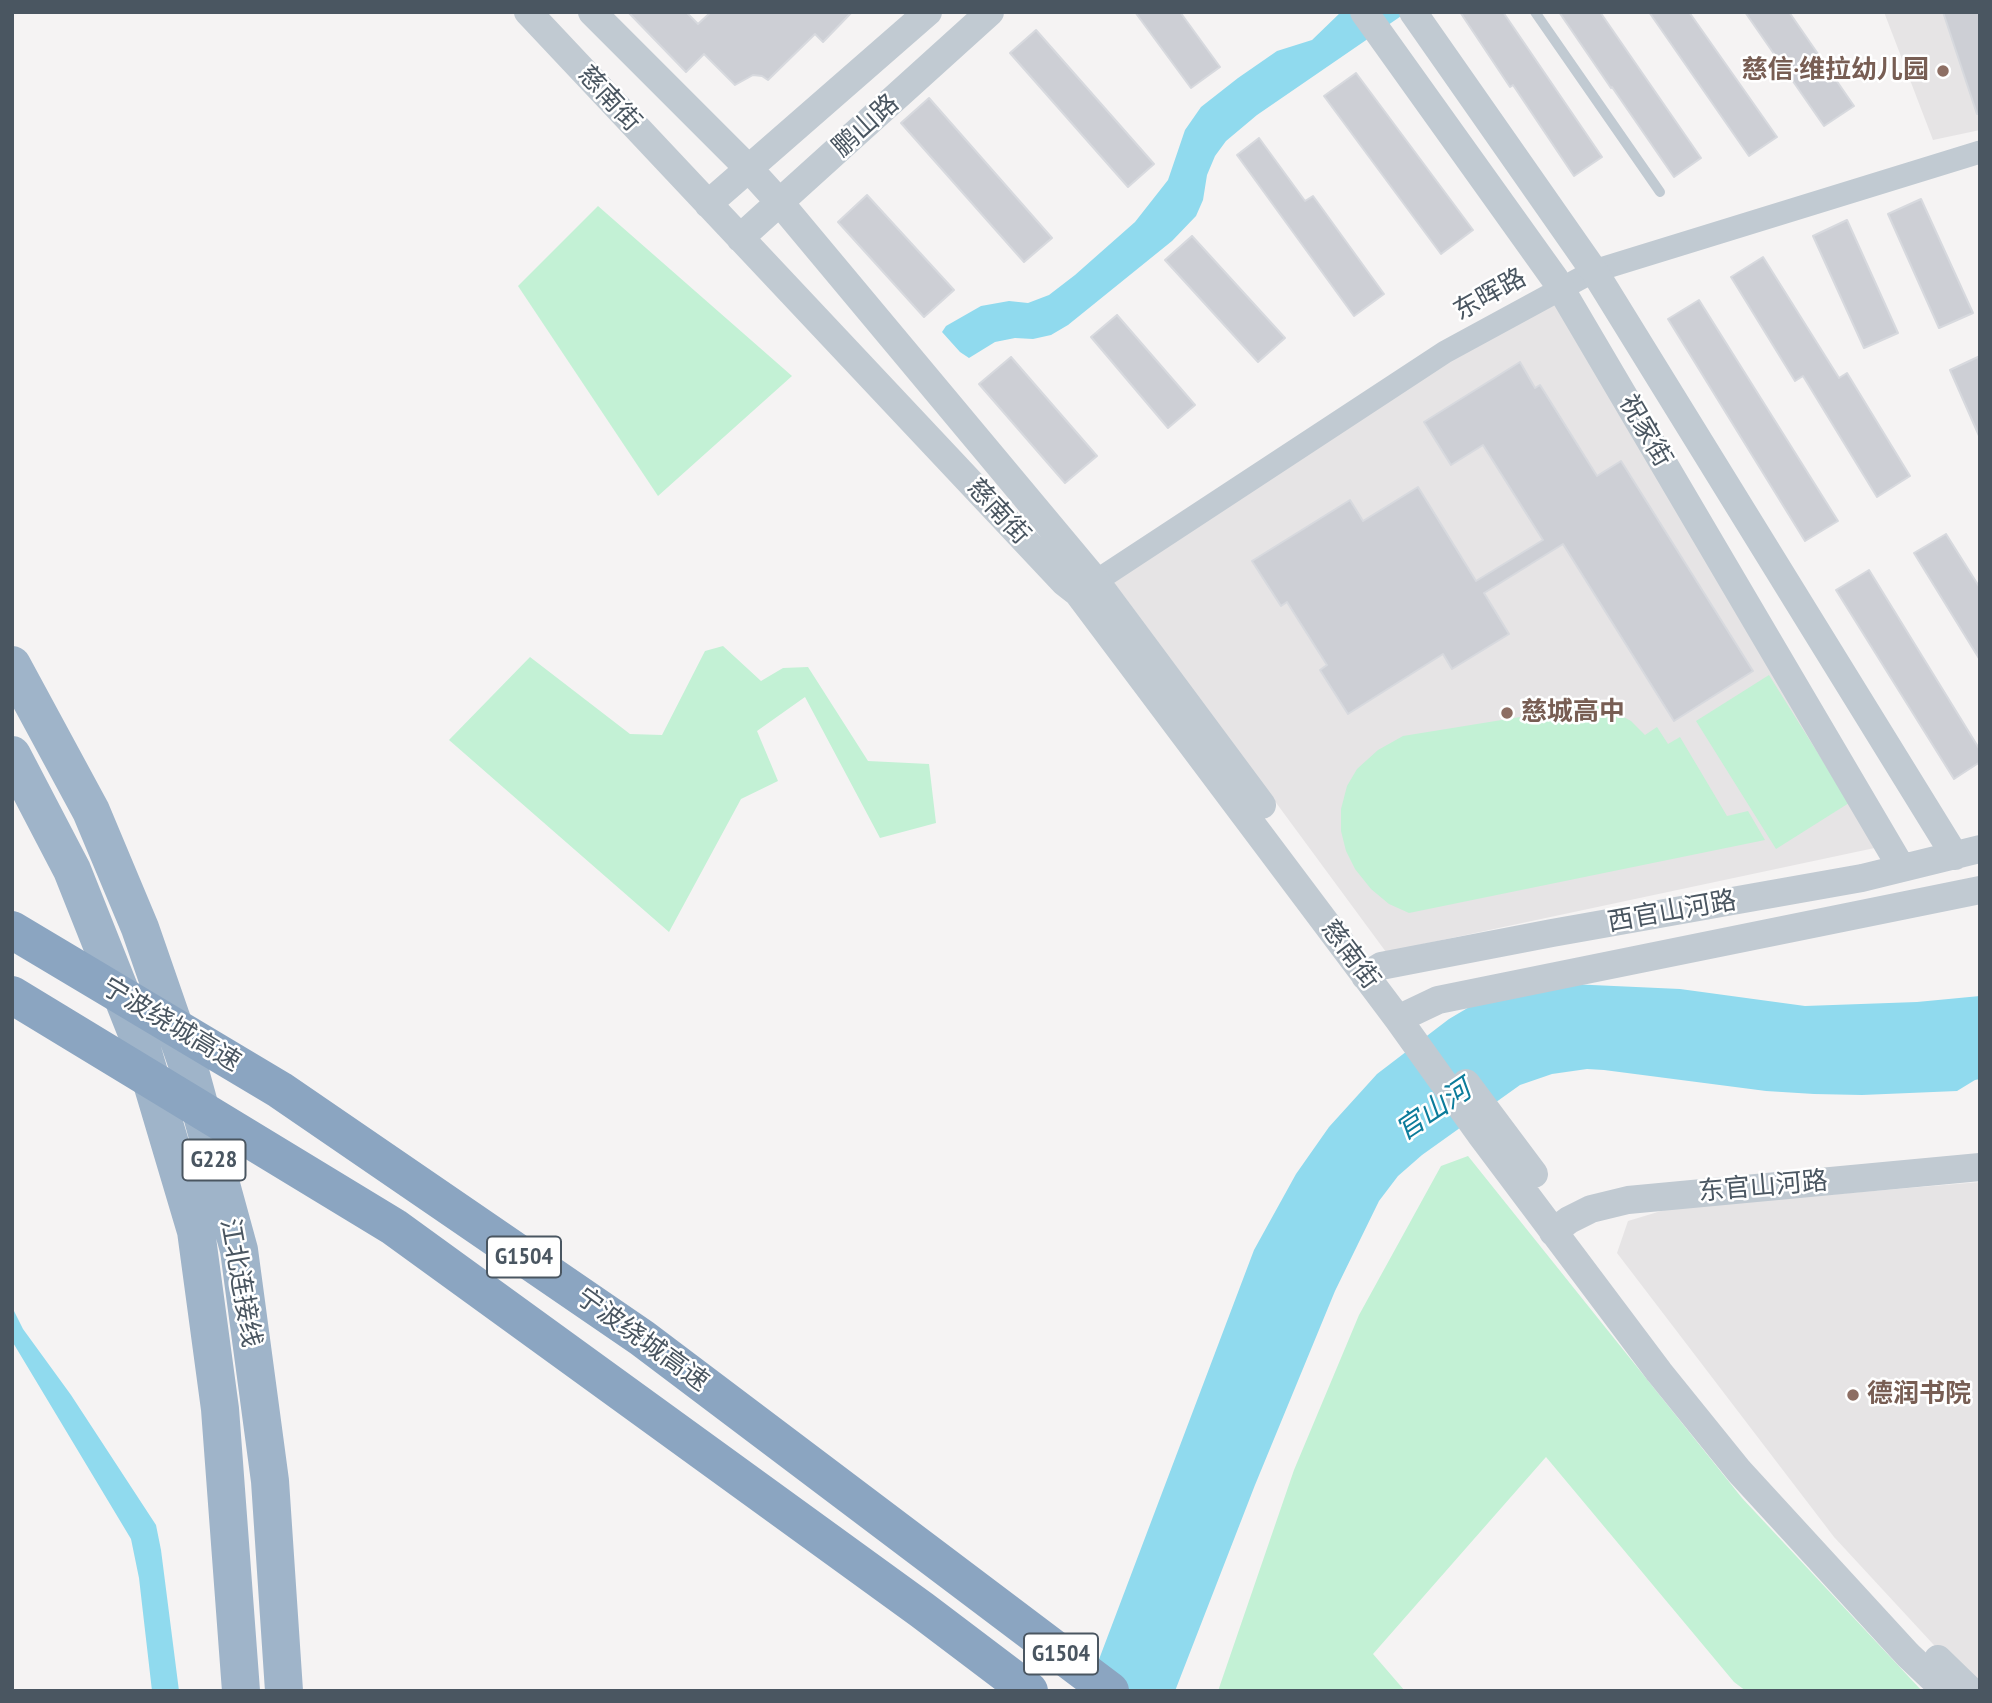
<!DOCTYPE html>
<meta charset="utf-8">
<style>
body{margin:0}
#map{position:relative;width:1992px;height:1703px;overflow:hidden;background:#f5f3f3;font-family:"PT Sans Narrow",sans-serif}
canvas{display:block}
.frame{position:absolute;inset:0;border:14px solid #4a5661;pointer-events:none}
</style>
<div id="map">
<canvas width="1992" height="1703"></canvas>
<div class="frame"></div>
</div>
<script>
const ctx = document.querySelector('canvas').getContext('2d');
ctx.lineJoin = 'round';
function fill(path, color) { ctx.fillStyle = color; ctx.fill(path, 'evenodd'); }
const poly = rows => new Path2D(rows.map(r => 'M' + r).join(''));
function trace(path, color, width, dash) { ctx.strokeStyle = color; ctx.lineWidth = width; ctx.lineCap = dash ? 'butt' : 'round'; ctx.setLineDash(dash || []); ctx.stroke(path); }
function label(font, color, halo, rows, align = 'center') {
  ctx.font = font + ' "PT Sans Narrow","Noto Sans SC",sans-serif'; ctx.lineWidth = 5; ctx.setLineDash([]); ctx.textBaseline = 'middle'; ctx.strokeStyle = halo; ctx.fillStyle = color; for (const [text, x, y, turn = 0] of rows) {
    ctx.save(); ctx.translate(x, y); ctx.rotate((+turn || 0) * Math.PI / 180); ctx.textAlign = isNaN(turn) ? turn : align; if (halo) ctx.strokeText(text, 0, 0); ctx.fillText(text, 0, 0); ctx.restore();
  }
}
fill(poly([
 [1884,12,1980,12,1980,130,1933,140],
 [1556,301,1884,846,1386,952,1112,580,1454,358],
 [1980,1182,1980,1689,1957,1670,1834,1537,1617,1253,1628,1221,1671,1208]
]), '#e6e4e5');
fill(poly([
 [598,206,792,376,658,496,518,286],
 [723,646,761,681,783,668,808,667,868,761,929,764,936,823,880,838,805,697,757,731,778,781,741,799,669,932,449,740,530,657,630,734,662,735,705,651],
 [1769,675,1849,803,1776,849,1696,721],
 [1594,705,1613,711,1631,721,1645,735,1657,727,1668,744,1680,737,1727,816,1748,811,1765,840,1409,913,1389,904,1371,889,1355,869,1346,851,1341,831,1341,809,1347,786,1357,769,1378,750,1403,736],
 [1468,1156,1742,1498,1922,1691,1746,1691,1734,1682,1546,1457,1373,1654,1405,1691,1218,1691,1294,1470,1359,1315,1441,1166]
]), '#c3f1d5');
fill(poly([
 [1341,12,1407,12,1257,115,1226,141,1215,156,1207,175,1203,200,1196,216,1172,241,1068,325,1051,335,1033,339,1015,338,995,342,969,358,960,352,942,332,946,326,981,306,1009,301,1028,303,1049,295,1075,275,1135,222,1168,180,1185,130,1201,107,1238,78,1277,51,1312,40],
 [1570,984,1680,989,1805,1006,1917,1002,1980,996,1980,1079,1975,1080,1957,1091,1862,1095,1814,1094,1766,1091,1604,1070,1587,1069,1552,1074,1520,1085,1422,1155,1398,1176,1379,1201,1335,1291,1255,1485,1175,1691,1087,1691,1254,1250,1296,1174,1329,1127,1377,1074,1449,1019,1471,1006],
 [12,1307,23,1329,71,1395,156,1525,161,1550,179,1691,152,1691,139,1578,131,1539,12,1341]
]), '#90daee');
const building = poly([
 [628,12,686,12,698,24,711,12,852,12,823,42,815,34,768,80,762,76,753,75,735,85,704,54,686,72,628,12],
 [1135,12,1180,12,1220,67,1191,88,1135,12],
 [1460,12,1503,12,1602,157,1574,176,1513,85,1510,87,1460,12],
 [1559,12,1600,12,1701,158,1674,177,1612,87,1611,88,1559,12],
 [1649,12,1689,12,1777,137,1749,156,1649,12],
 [1745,12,1789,12,1854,106,1824,126,1745,12],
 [1943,12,1980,12,1980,114,1977,114,1943,12],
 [1036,30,1154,164,1128,187,1010,53,1036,30],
 [1356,73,1473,230,1441,254,1324,96,1356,73],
 [929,98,1052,238,1024,262,901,123,929,98],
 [1259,138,1305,201,1313,196,1384,294,1354,316,1237,155,1259,138],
 [867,195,954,290,924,317,838,222,867,195],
 [1921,199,1973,313,1939,328,1888,214,1921,199],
 [1847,220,1898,333,1864,348,1813,236,1847,220],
 [1192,236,1285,338,1258,362,1165,260,1192,236],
 [1763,257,1839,378,1847,373,1910,476,1877,497,1803,376,1795,381,1731,277,1763,257],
 [1699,300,1838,521,1805,541,1668,319,1699,300],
 [1117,315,1195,405,1168,428,1091,337,1117,315],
 [1980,356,1980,438,1950,370,1980,356],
 [1011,357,1097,456,1065,483,979,384,1011,357],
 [1520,362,1535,388,1540,385,1597,476,1621,461,1753,671,1674,721,1563,544,1484,593,1509,634,1452,669,1443,654,1348,714,1320,670,1327,665,1287,602,1281,606,1252,561,1350,500,1363,521,1418,487,1476,581,1543,540,1483,445,1451,465,1424,422,1520,362],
 [1946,534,1980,588,1980,660,1914,553,1946,534],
 [1869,570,1980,750,1980,762,1954,779,1836,590,1869,570]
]);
fill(building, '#cdcfd5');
trace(building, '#d7d9de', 2);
trace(poly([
 [1535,12,1660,192]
]), '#c1cad2', 10);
trace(poly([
 [1084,589,1445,352,1594,271,1980,152]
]), '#c1cad2', 23);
trace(poly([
 [528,12,1064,582,1078,593,1398,1019,1481,1135,1659,1372,1739,1471,1908,1655,1946,1691],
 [592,12,752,172,781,204,1095,580,1262,805],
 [1364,12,1555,279,1901,867],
 [1413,12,1594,271,1955,856],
 [708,204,928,12],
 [740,238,990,12],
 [1365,976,1381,966,1552,933,1862,878,1980,849],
 [1398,1019,1438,1000,1980,890],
 [1466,1083,1534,1174],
 [1553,1232,1569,1220,1591,1209,1628,1200,1980,1167],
 [1938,1659,1971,1691]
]), '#c1cad2', 28);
trace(poly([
 [12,665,91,811,140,928,191,1075,239,1250,270,1481,284,1691],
 [12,755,72,870,138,1036,196,1231,220,1409,241,1691]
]), '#9fb4c9', 38);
trace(poly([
 [12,930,280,1090,642,1338,1110,1691],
 [12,995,394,1227,922,1610,1029,1691]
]), '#8ba5c1', 38);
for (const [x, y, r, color] of [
 [1943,71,7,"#8d6e63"],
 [1507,713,7,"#8d6e63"],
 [1853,1395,7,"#8d6e63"]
]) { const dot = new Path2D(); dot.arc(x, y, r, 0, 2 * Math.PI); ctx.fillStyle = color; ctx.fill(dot); trace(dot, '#fff', 2.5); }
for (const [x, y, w] of [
 [214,1160,63],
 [524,1257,74],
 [1061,1654,74]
]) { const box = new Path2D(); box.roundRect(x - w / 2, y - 20.5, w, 41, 5); ctx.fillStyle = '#fff'; ctx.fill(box); trace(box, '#4a5661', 2); }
label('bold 24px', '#4a5661', null, [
 ["G228",214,1160],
 ["G1504",524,1257],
 ["G1504",1061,1654]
]);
label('bold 26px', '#785e54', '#fff', [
 ["慈信·维拉幼儿园",1929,71,"right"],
 ["慈城高中",1521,713],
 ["德润书院",1867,1395]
], 'left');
label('26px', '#4a5661', '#fff', [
 ["慈南街",609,99,47],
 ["鹏山路",866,126,-42],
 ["东晖路",1490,295,-29],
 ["祝家街",1645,431,60],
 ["慈南街",998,512,47],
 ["西官山河路",1672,912,-10],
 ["慈南街",1350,955,53],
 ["宁波绕城高速",171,1025,31],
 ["东官山河路",1763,1187,-5],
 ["江北连接线",240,1283,80],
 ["宁波绕城高速",642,1340,36]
]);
label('italic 28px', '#0c7c9b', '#fff', [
 ["官山河",1434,1111,-34]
]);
</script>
